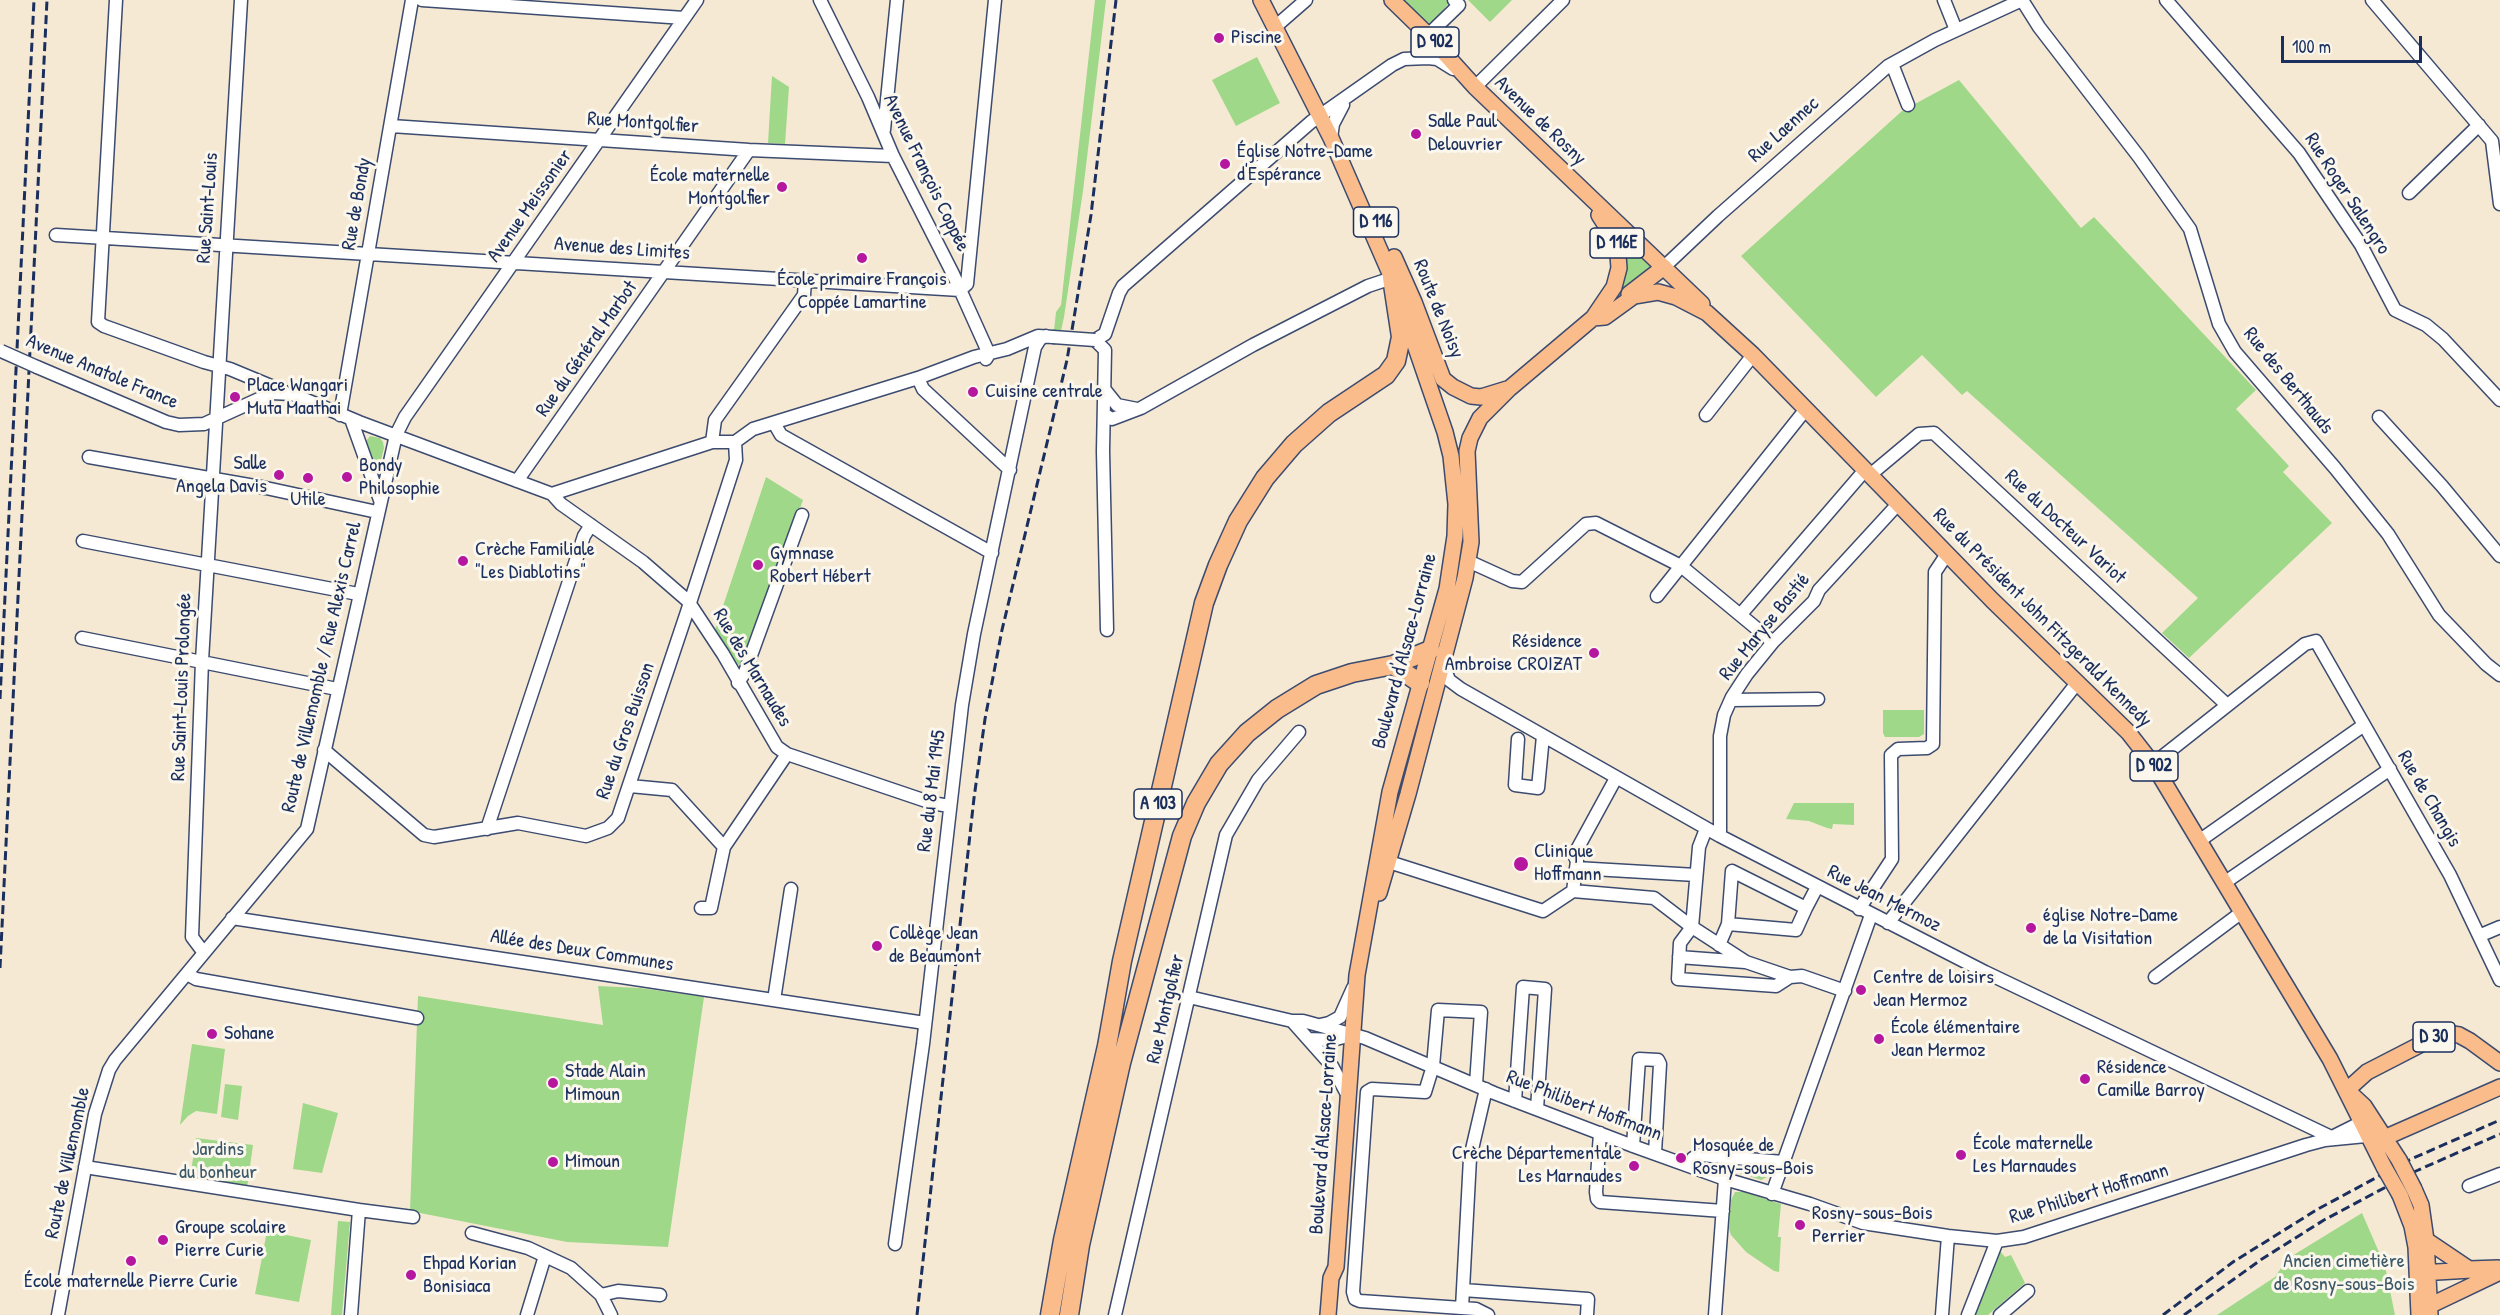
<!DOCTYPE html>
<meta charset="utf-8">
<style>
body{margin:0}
#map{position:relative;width:2500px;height:1315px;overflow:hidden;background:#f6e9d3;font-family:"Patrick Hand",sans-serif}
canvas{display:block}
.scale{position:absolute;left:2281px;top:36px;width:141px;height:27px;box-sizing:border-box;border:3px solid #1b2f5e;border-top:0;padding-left:8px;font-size:18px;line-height:21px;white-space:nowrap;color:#1b2f5e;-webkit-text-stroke:4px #fbf7ec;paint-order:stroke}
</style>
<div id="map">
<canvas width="2500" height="1315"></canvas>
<div class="scale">100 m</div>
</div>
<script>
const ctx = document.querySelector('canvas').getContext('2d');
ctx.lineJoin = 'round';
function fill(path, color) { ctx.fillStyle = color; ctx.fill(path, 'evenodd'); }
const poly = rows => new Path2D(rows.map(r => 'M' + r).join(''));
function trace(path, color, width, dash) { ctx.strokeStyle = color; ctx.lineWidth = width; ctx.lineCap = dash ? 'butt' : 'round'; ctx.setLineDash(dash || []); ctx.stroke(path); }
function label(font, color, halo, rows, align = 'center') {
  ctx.font = font + ' "Patrick Hand",sans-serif'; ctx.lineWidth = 6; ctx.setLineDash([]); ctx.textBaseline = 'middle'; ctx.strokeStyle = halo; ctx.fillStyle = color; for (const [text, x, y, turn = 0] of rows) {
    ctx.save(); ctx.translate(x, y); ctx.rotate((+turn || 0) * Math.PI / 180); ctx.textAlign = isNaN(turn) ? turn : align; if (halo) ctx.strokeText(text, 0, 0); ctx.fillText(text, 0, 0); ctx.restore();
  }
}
fill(poly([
 [1095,0,1106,0,1083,191,1064,317,1061,331,1054,330,1056,312,1061,305],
 [1403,0,1448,0,1449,3,1434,21,1428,23],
 [1468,0,1512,0,1490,22],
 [1257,57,1280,103,1236,126,1212,80],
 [772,76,789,87,785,144,768,143],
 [1959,80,2081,228,2094,217,2256,390,2236,409,2289,466,2283,472,2332,523,2189,658,2162,633,2198,598,1967,391,1962,395,1922,355,1876,397,1741,256,1902,111],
 [1621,235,1659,268,1617,299,1626,267,1625,248],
 [370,436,380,438,383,442,384,448,378,472,366,441],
 [766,477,803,500,744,664,735,665,715,630],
 [1883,710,1924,710,1924,734,1919,737,1885,737,1883,733],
 [1794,803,1854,803,1854,825,1833,824,1832,829,1827,828,1809,821,1786,819],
 [598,986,640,988,704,997,668,1247,567,1242,410,1211,418,996,603,1025],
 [192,1044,225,1049,217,1114,196,1111,188,1116,180,1125],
 [225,1084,242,1086,238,1120,221,1117],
 [303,1103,338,1113,322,1173,293,1169],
 [196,1138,253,1145,247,1188,190,1179],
 [1697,1159,1768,1166,1769,1170,1767,1177,1761,1180],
 [1735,1192,1744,1192,1781,1204,1778,1237,1781,1237,1779,1272,1774,1271,1746,1252,1731,1235,1729,1229,1731,1200],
 [2362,1213,2385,1266,2395,1315,2217,1315,2275,1277,2287,1259],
 [338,1221,350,1222,342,1315,331,1315],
 [267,1231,311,1240,299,1302,255,1294],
 [2000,1251,2005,1257,2011,1255,2025,1283,1988,1315,1973,1315]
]), '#a0d88a');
const minor = poly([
 [116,0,98,322,104,326,204,362,230,369,283,391],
 [422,0,684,18],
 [820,0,868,97,893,156,953,274,989,354,986,359],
 [1944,0,1956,30],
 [2022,0,2039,27,2139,157,2190,229,2219,324,2235,352,2335,468,2388,534,2439,615,2486,664,2500,675],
 [2166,0,2299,153,2361,245,2395,310,2426,325,2443,339,2500,400],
 [2372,0,2492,141,2500,204],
 [1275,27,1306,0],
 [1428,35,1459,5,1454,0],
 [1892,64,1908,105],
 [1469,82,1475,87,1563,0],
 [391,126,749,150,893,156],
 [884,130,897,0],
 [1331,138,1333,124,1343,105],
 [2409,193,2479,125],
 [56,235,960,290,967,284,995,0],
 [1664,267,1718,216,1888,66,1935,40,2022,0],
 [37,367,166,422,179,425,204,424,272,393,292,394,359,422,552,494,712,442,735,442,753,429,918,378,974,357,1007,349,1038,336,1053,337],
 [918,378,923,389,1010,470],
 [1105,390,1117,405,1137,409],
 [340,415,412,0],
 [1105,415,1112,419,1141,408,1253,345,1368,286,1392,278,1399,279],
 [1706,415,1753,355],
 [2379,417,2442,486,2500,556],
 [351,419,380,500],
 [774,423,781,435,992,553],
 [712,442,715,420,804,295,805,281],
 [89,457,266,488,377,512],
 [1870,475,1919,434,1934,433,2227,705],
 [517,481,749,150],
 [552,494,561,504,643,562,688,601,723,654,777,747,787,754,932,803,949,806],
 [83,541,358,594],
 [1468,561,1512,581,1522,582,1586,524,1596,523,1681,566,1773,642],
 [1657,596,1806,409],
 [1741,614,1865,470],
 [1107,630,1103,451,1105,350,1095,340,1105,334,1119,293,1123,286,1311,122,1392,65,1404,59,1428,58,1437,59,1453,69],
 [82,638,337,689],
 [1443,664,1449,680,1461,689,1720,836,1985,972,2331,1137],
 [738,683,745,672,802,515],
 [1731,700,1818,699],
 [1518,739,1515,785,1538,788,1543,736],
 [324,750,424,835,434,837,518,823,586,836,608,828,618,818,687,612,736,460,735,442],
 [2153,764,2305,644,2316,641,2450,875,2500,980],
 [630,786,672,790,724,847,711,908,701,908],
 [487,829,584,536,591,525],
 [1720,836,1720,736,1724,715,1732,697,1747,674,1773,642,1814,601,1819,590,1898,504],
 [2199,841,2364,725],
 [724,847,787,754],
 [1389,862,1543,911,1573,891,1577,861,1574,855,1616,778],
 [1576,868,1696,875],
 [2224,883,2390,769],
 [1573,891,1654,898,1692,927,1746,962,1790,977,1802,976,1845,991],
 [1859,909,1892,859,1891,755,1898,749,1927,748,1933,744,1935,572,1947,554],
 [232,918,925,1023],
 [1888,923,2077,683],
 [1728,924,1796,930,1806,908],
 [1692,927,1680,943,1678,979,1776,986,1790,977],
 [1692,927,1699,847,1706,829],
 [2481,935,2500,927],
 [1719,945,1728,924,1732,871,1806,908,1817,887],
 [204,953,192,937,202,661,241,0],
 [1679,957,1745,962],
 [187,974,196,979,417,1018],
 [2155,977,2242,912],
 [1189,997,1292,1021,1303,1021,1365,1038,1494,1093,1633,1146,1725,1179,1810,1204,1863,1223,1948,1236,1997,1241,2024,1237,2306,1145,2325,1140,2376,1135],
 [774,1000,791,889],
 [1292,1021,1332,1066,1348,1096],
 [1320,1025,1329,1023,1340,1017,1353,988],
 [1310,1039,1332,1040,1352,1035],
 [1476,1084,1481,1012,1438,1010,1433,1066,1425,1092,1372,1089,1367,1092,1353,1292,1355,1299,1360,1301,1476,1309,1488,1315],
 [1515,1101,1523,987,1545,989,1537,1109],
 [1600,1133,1596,1192,1597,1199,1600,1202,1723,1211],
 [2332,1137,2360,1123,2366,1128],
 [1633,1146,1639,1059,1658,1060,1660,1064,1655,1153],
 [85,1167,359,1210,351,1315],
 [1693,1167,1693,1158,1700,1155,1783,1162],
 [2469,1186,2500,1174],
 [1772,1194,1871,915],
 [359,1210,413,1217],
 [472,1233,528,1248,571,1268,601,1295,611,1315],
 [895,1244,923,1044,962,705,974,634,1035,347,1040,339,1046,336],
 [1463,1290,1588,1299,1587,1315],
 [601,1295,618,1291,660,1295],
 [1462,1308,1470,1158,1486,1089],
 [58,1315,95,1114,109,1070,115,1060,307,829,396,435,405,417,697,0],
 [527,1315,545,1256],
 [1115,1315,1226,835,1258,780,1299,732],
 [1715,1315,1725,1179],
 [1942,1315,1948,1236],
 [1968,1315,1997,1241],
 [2000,1315,2028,1291]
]);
const major = poly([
 [1261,0,1331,138,1392,278,1445,432,1451,456,1456,504,1455,536,1447,589,1390,792,1357,975,1336,1267,1331,1278,1328,1315],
 [1392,0,1428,35,1475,87,1702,304],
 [1394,257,1414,302,1443,379,1453,387,1471,396,1481,397,1507,389],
 [1629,294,1664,267],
 [1593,318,1605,317,1634,296,1658,292,1676,297,1707,313,1753,355,1992,600,2128,732,2153,764,2330,1059,2384,1167],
 [1593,318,1614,287,1619,268,1617,243,1599,215],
 [1379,893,1408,794,1465,578,1471,542,1467,451,1470,438,1480,418,1510,388,1593,318,1600,315],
 [2347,1090,2367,1072,2435,1037,2447,1033,2459,1035,2470,1041,2500,1063],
 [2350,1093,2364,1106,2399,1160],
 [2384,1138,2500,1087],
 [2414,1189,2421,1205,2426,1240,2430,1315],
 [2400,1195,2412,1226,2416,1247,2419,1315],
 [2426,1240,2469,1269,2498,1268],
 [2420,1273,2471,1270],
 [2422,1304,2423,1306,2429,1306,2500,1272]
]);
const highway = poly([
 [1393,665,1420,683],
 [1050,1315,1063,1240,1107,1046,1122,961,1204,603,1218,565,1238,521,1265,478,1294,444,1329,413,1386,375,1396,361,1401,337,1392,278],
 [1069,1315,1080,1245,1121,1063,1182,836,1196,803,1219,764,1247,733,1277,709,1316,685,1352,673,1393,665,1430,650]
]);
trace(minor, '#3c4b70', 15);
trace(major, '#3c4b70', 18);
trace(highway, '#3c4b70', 21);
trace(minor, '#fff', 12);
trace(major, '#f9bc8a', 15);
trace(highway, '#f9bc8a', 18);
trace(poly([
 [0,699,34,0],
 [0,968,47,0],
 [917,1315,974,798,985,719,1002,630,1067,360,1091,215,1116,0],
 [2163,1315,2233,1262,2318,1209,2409,1160,2500,1120],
 [2184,1315,2262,1259,2324,1220,2416,1171,2500,1134]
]), '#1b2f5e', 3, [9, 4.5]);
const minorBridge = poly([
 [1053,337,1095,340],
 [1,351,37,367]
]);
const majorBridge = poly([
 [2399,1160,2414,1189],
 [2384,1167,2400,1195]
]);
trace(minorBridge, '#3c4b70', 15, []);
trace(majorBridge, '#3c4b70', 18, []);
trace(minorBridge, '#fff', 12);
trace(majorBridge, '#f9bc8a', 15);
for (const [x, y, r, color] of [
 [1219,38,6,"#b5179e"],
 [1416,134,6,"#b5179e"],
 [1225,164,6,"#b5179e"],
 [782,187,6,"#b5179e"],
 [862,258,6,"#b5179e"],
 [973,392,6,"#b5179e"],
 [235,397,6,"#b5179e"],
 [279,475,6,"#b5179e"],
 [347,477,6,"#b5179e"],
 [308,478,6,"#b5179e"],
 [463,561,6,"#b5179e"],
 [758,565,6,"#b5179e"],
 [1594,653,6,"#b5179e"],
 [1521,864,8,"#b5179e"],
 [2031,928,6,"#b5179e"],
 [877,946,6,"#b5179e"],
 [1861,990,6,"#b5179e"],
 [212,1034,6,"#b5179e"],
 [1879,1039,6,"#b5179e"],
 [2085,1079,6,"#b5179e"],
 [553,1083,6,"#b5179e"],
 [1961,1155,6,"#b5179e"],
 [1681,1158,6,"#b5179e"],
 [553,1162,6,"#b5179e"],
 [1634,1166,6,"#b5179e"],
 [1800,1225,6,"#b5179e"],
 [163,1240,6,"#b5179e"],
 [131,1261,6,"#b5179e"],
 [411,1275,6,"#b5179e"]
]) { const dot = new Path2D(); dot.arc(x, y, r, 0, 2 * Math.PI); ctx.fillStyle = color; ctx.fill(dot); trace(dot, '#fbf7ec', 2); }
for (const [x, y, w] of [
 [1435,42,48],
 [1376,222,45],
 [1617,243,54],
 [2154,766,48],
 [1158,804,48],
 [2434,1037,42]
]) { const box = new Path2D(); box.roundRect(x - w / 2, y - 15, w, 30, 4.5); ctx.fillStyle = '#fbf7ec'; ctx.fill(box); trace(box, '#1b2f5e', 1.5); }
label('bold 18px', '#1b2f5e', null, [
 ["D 902",1435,42],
 ["D 116",1376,222],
 ["D 116E",1617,243],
 ["D 902",2154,766],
 ["A 103",1158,804],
 ["D 30",2434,1037]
]);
label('20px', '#1b2f5e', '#fbf7ec', [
 ["Piscine",1231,38],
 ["Salle Paul",1428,122],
 ["Delouvrier",1428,145],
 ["Église Notre-Dame",1237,152],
 ["d'Espérance",1237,175],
 ["École maternelle",770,176,"right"],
 ["Montgolfier",770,199,"right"],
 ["École primaire François",862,280,"center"],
 ["Coppée Lamartine",862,303,"center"],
 ["Place Wangari",247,386],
 ["Muta Maathai",247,409],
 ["Cuisine centrale",985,392],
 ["Salle",267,464,"right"],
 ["Angela Davis",267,487,"right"],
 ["Bondy",359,466],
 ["Philosophie",359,489],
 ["Utile",308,500,"center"],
 ["Crèche Familiale",475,550],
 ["\"Les Diablotins\"",475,573],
 ["Gymnase",770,554],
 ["Robert Hébert",770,577],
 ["Résidence",1582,642,"right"],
 ["Ambroise CROIZAT",1582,665,"right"],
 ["Clinique",1534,852],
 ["Hoffmann",1534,875],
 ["église Notre-Dame",2043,916],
 ["de la Visitation",2043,939],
 ["Collège Jean",889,934],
 ["de Beaumont",889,957],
 ["Centre de loisirs",1873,978],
 ["Jean Mermoz",1873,1001],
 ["École élémentaire",1891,1028],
 ["Jean Mermoz",1891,1051],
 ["Sohane",224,1034],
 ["Résidence",2097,1068],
 ["Camille Barroy",2097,1091],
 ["Stade Alain",565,1072],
 ["Mimoun",565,1095],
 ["École maternelle",1973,1144],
 ["Les Marnaudes",1973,1167],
 ["Mosquée de",1693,1146],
 ["Rosny-sous-Bois",1693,1169],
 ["Crèche Départementale",1622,1154,"right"],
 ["Les Marnaudes",1622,1177,"right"],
 ["Mimoun",565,1162],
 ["Rosny-sous-Bois",1812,1214],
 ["Perrier",1812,1237],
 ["Groupe scolaire",175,1228],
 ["Pierre Curie",175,1251],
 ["Ehpad Korian",423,1264],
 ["Bonisiaca",423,1287],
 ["École maternelle Pierre Curie",131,1282,"center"]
], 'left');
label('20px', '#1b2f5e', '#fbf7ec', [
 ["Avenue de Rosny",1540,121,44],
 ["Rue Montgolfier",643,123,4],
 ["Rue Laennec",1784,130,-42],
 ["Avenue François Coppée",926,173,64],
 ["Rue Roger Salengro",2347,194,57],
 ["Rue de Bondy",357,204,-80],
 ["Avenue Meissonier",530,206,-55],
 ["Rue Saint-Louis",208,208,-86],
 ["Avenue des Limites",622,249,4],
 ["Route de Noisy",1438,309,68],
 ["Rue du Général Marbot",587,349,-55],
 ["Avenue Anatole France",102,372,23],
 ["Rue des Berthauds",2288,381,51],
 ["Rue du Docteur Variot",2065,527,43],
 ["Rue du Président John Fitzgerald Kennedy",2042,618,45],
 ["Rue Maryse Bastié",1765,627,-51],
 ["Boulevard d'Alsace-Lorraine",1405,651,-75],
 ["Route de Villemomble / Rue Alexis Carrel",322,667,-77],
 ["Rue des Marnaudes",752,668,59],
 ["Rue Saint-Louis Prolongée",182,687,-88],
 ["Rue du Gros Buisson",626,731,-71],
 ["Rue du 8 Mai 1945",932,791,-83],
 ["Rue de Changis",2429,799,60],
 ["Rue Jean Mermoz",1884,899,27],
 ["Allée des Deux Communes",582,951,9],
 ["Rue Montgolfier",1166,1009,-77],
 ["Rue Philibert Hoffmann",1584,1106,21],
 ["Boulevard d'Alsace-Lorraine",1324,1134,-86],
 ["Route de Villemomble",68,1163,-78],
 ["Rue Philibert Hoffmann",2089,1194,-17]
]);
label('20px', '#3c5969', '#fbf7ec', [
 ["Jardins",218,1150],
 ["du bonheur",218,1173],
 ["Ancien cimetière",2344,1262],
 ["de Rosny-sous-Bois",2344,1285]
]);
</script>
